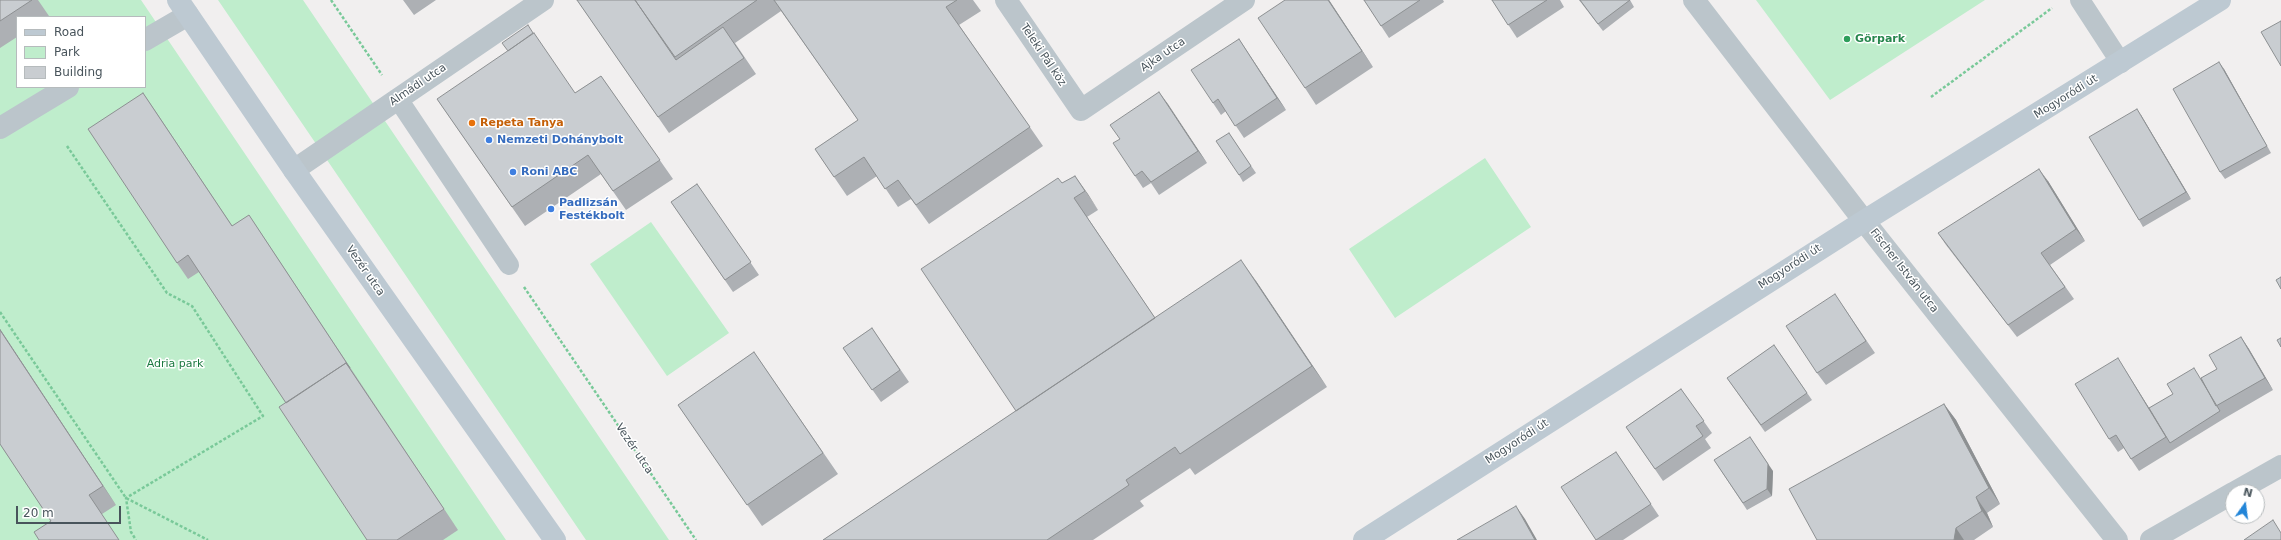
<!DOCTYPE html>
<meta charset="utf-8">
<style>
body{margin:0}
#map{position:relative;width:2281px;height:540px;overflow:hidden;background:#f1efef;font-family:"DejaVu Sans",sans-serif}
canvas{display:block}
.legend{position:absolute;left:16px;top:16px;width:130px;height:72px;box-sizing:border-box;background:#fff;border:1px solid #b6bbbd;margin:0;padding:5px 7px;list-style:none;font-size:12px;color:#48545b}
.legend li{display:flex;align-items:center;gap:8px;height:20px}
.legend b{width:20px;border:1px solid #b6bbbd}
.north{position:absolute;left:2225px;top:484px;width:40px;height:40px;box-sizing:border-box;background:#fff;border:1px solid #b6bbbd;border-radius:50%;rotate:14deg;font-size:11px;font-weight:700;line-height:16px;text-align:center;color:#48545b}
.north::after{content:'';display:block;margin:auto;width:14px;height:18px;background:#2285d8;clip-path:polygon(50% 0,100% 100%,50% 72%,0 100%)}
.scale{position:absolute;left:16px;top:506px;width:105px;height:18px;box-sizing:border-box;border:2px solid #48545b;border-top:0;padding-left:5px;font-size:12px;line-height:14px;white-space:nowrap;color:#48545b;-webkit-text-stroke:3px #fff;paint-order:stroke}
</style>
<div id="map">
<canvas width="2281" height="540"></canvas>
<ul class="legend">
<li><b style="height:5px;background:#bdc9d2"></b>Road</li>
<li><b style="height:11px;background:#bfedcc"></b>Park</li>
<li><b style="height:11px;background:#c9cdd1"></b>Building</li>
</ul>
<div class="north">N</div>
<div class="scale">20 m</div>
</div>
<script>
const ctx = document.querySelector('canvas').getContext('2d');
ctx.lineJoin = 'round';
function fill(path, color) { ctx.fillStyle = color; ctx.fill(path, 'evenodd'); }
const poly = rows => new Path2D(rows.map(r => 'M' + r).join(''));
function trace(path, color, width, dash) { ctx.strokeStyle = color; ctx.lineWidth = width; ctx.lineCap = dash ? 'butt' : 'round'; ctx.setLineDash(dash || []); ctx.stroke(path); }
function label(font, color, halo, rows, align = 'center') {
  ctx.font = font + ' "DejaVu Sans",sans-serif'; ctx.lineWidth = 3; ctx.setLineDash([]); ctx.textBaseline = 'middle'; ctx.strokeStyle = halo; ctx.fillStyle = color; for (const [text, x, y, turn = 0] of rows) {
    ctx.save(); ctx.translate(x, y); ctx.rotate((+turn || 0) * Math.PI / 180); ctx.textAlign = isNaN(turn) ? turn : align; if (halo) ctx.strokeText(text, 0, 0); ctx.fillText(text, 0, 0); ctx.restore();
  }
}
fill(poly([
 [0,0,141,0,506,540,0,540],
 [17,17,145,17,145,87,17,87],
 [218,0,303,0,669,540,586,540],
 [1756,0,1985,0,1830,100],
 [1485,158,1531,227,1395,318,1349,249],
 [651,222,729,333,667,376,590,264]
]), '#bfedcc');
trace(poly([
 [331,0,382,75],
 [1931,97,2052,8],
 [67,146,167,293,192,306,263,416,126,498,131,532,136,540],
 [524,287,696,540],
 [0,312,126,498,208,540]
]), '#79c999', 2.5, [3, 2]);
trace(poly([
 [2080,0,2121,63],
 [398,99,509,265]
]), '#bbc5cb', 20);
trace(poly([
 [1006,0,1081,110,1244,0],
 [1694,0,1864,221,2117,540],
 [145,40,188,15],
 [0,128,68,87],
 [294,170,543,0],
 [2235,492,2281,466],
 [2151,540,2233,493]
]), '#bbc5cb', 22);
trace(poly([
 [178,0,294,170,555,540],
 [1364,540,1864,221,2220,0]
]), '#bdc9d2', 22);
fill(poly([
 [0,0,38,0,49,16,47,17,17,17,17,37,0,48],
 [403,0,436,0,414,15],
 [577,0,973,0,981,11,959,25,1043,146,929,224,911,199,898,207,877,176,847,196,815,149,858,120,781,11,735,43,756,74,669,133],
 [1285,0,1329,0,1373,67,1316,105,1305,88],
 [1364,0,1443,0,1444,2,1389,38],
 [1492,0,1560,0,1564,7,1517,38],
 [1579,0,1630,0,1634,7,1603,31],
 [1239,39,1286,110,1244,138,1226,111,1221,115,1213,103],
 [2224,69,2271,153,2225,179,2220,172],
 [601,76,673,179,626,210,601,174,525,226,437,99,575,93],
 [1159,92,1207,163,1159,195,1151,183,1143,188,1135,176,1120,139],
 [143,93,232,226,260,232,458,530,443,540,367,540,286,403,199,272,188,279,177,263],
 [2141,115,2191,199,2143,227,2139,220],
 [1229,133,1256,173,1243,182,1239,175],
 [1075,176,1098,210,1087,217,1155,318,1256,281,1327,387,1195,475,1190,468,1140,501,1144,506,1093,540,823,540,1016,411,1062,183],
 [2048,181,2085,241,2050,265,2074,299,2017,337,1946,245,1938,233],
 [697,184,759,275,733,292,671,202],
 [1843,306,1875,353,1826,385,1817,373],
 [872,328,909,382,881,402,843,348],
 [0,329,116,505,102,514,51,521,0,444],
 [2241,337,2249,349,2273,390,2225,418,2139,471,2131,459,2124,448,2118,452,2109,439,2126,371,2149,408,2217,369],
 [1774,345,1812,400,1765,432,1727,378],
 [754,352,838,474,762,526,678,405],
 [1681,389,1712,433,1705,439,1711,448,1663,481,1626,427],
 [1944,404,1956,420,2000,504,1987,513,1993,527,1974,540,1817,540],
 [1616,452,1659,516,1623,540,1596,540],
 [1714,460,1773,471,1772,496,1747,510]
]), '#adb0b4');
fill(poly([
 [1328,0,1329,0,1373,67,1362,51],
 [1239,39,1247,51,1286,110,1277,98],
 [2219,62,2224,69,2271,153],
 [1159,92,1168,104,1207,163,1198,151],
 [143,93,154,109,243,242,232,226],
 [2137,109,2141,115,2191,199,2186,192],
 [2039,169,2048,181,2085,241,2076,229],
 [1075,176,1088,194,1098,210,1085,191],
 [1074,198,1087,217,1169,339,1156,321],
 [249,215,260,232,458,530,444,509],
 [1241,260,1256,281,1327,387,1312,366],
 [0,329,116,505,103,486,0,330],
 [2241,337,2249,349,2273,390,2265,378],
 [2118,358,2126,371,2171,443,2166,437],
 [1944,404,1956,420,2000,504,1989,488],
 [1750,437,1773,471,1772,496,1767,489],
 [1976,497,1987,513,1993,527,1982,511],
 [1516,506,1525,519,1537,540,1535,540],
 [1956,528,1964,540,1954,540]
]), '#8d9092');
const building = poly([
 [0,0,32,0,0,21,0,0],
 [577,0,635,0,676,60,723,27,744,58,658,117,577,0],
 [635,0,757,0,675,57,635,0],
 [774,0,957,0,946,7,1030,127,916,205,898,180,885,189,864,157,834,177,815,149,858,120,774,0],
 [1285,0,1328,0,1362,51,1305,88,1258,18,1285,0],
 [1364,0,1420,0,1381,26,1364,0],
 [1492,0,1547,0,1508,25,1492,0],
 [1580,0,1630,0,1598,24,1580,0],
 [2281,21,2281,66,2261,32,2281,21],
 [528,25,533,33,508,51,502,43,528,25],
 [534,33,575,93,601,76,660,160,613,191,588,155,512,207,437,99,534,33],
 [1239,39,1277,98,1235,126,1218,99,1213,103,1191,70,1239,39],
 [2219,62,2267,146,2220,172,2173,89,2219,62],
 [1159,92,1198,151,1151,182,1142,171,1135,176,1113,143,1120,139,1110,125,1159,92],
 [143,93,232,226,249,215,350,368,346,363,286,403,188,255,177,263,88,129,143,93],
 [2137,109,2186,192,2139,220,2089,137,2137,109],
 [1229,133,1251,166,1239,175,1216,141,1229,133],
 [2039,169,2076,229,2041,253,2065,287,2008,325,1938,233,2039,169],
 [1075,176,1085,191,1074,198,1155,318,1016,411,921,269,1058,178,1062,183,1075,176],
 [697,184,751,262,725,280,671,202,697,184],
 [1241,260,1312,366,1180,454,1175,447,1126,480,1129,485,1047,540,823,540,1241,260],
 [2281,277,2281,289,2276,280,2281,277],
 [1835,294,1866,341,1817,373,1786,326,1835,294],
 [872,328,900,370,872,390,843,348,872,328],
 [0,330,103,486,89,495,119,540,39,540,34,532,51,521,0,444,0,330],
 [2241,337,2265,378,2216,406,2201,378,2217,369,2209,355,2241,337],
 [2281,338,2281,347,2277,340,2281,338],
 [1774,345,1807,393,1761,425,1727,378,1774,345],
 [754,352,823,453,747,505,678,405,754,352],
 [2118,358,2166,437,2131,459,2116,435,2109,439,2075,384,2118,358],
 [346,363,444,509,397,540,367,540,279,407,346,363],
 [2194,368,2220,411,2170,443,2149,408,2173,394,2167,384,2194,368],
 [1681,389,1704,421,1696,426,1703,436,1655,469,1626,427,1681,389],
 [1944,404,1989,488,1976,497,1982,511,1956,528,1954,540,1817,540,1789,489,1944,404],
 [1750,437,1768,464,1767,489,1743,503,1714,460,1750,437],
 [1616,452,1651,504,1596,540,1561,487,1616,452],
 [1516,506,1535,540,1457,540,1516,506],
 [2273,520,2281,533,2281,540,2244,540,2273,520]
]);
fill(building, '#c9cdd1');
trace(building, '#8d9092', 1);
for (const [x, y, r, color] of [
 [1847,39,4,"#2e9e5b"],
 [472,123,4,"#e8710a"],
 [489,140,4,"#3f7fe0"],
 [513,172,4,"#3f7fe0"],
 [551,209,4,"#3f7fe0"]
]) { const dot = new Path2D(); dot.arc(x, y, r, 0, 2 * Math.PI); ctx.fillStyle = color; ctx.fill(dot); trace(dot, '#fff', 1.5); }
label('bold 11px', '#27864d', '#fff', [
 ["Görpark",1855,39]
], 'left');
label('11px', '#48545b', '#fff', [
 ["Teleki Pál köz",1043,55,56],
 ["Ajka utca",1163,55,-34],
 ["Almádi utca",418,85,-34],
 ["Mogyoródi út",2066,97,-32],
 ["Mogyoródi út",1790,267,-33],
 ["Vezér utca",365,271,55],
 ["Fischer István utca",1904,271,52],
 ["Mogyoródi út",1517,442,-33],
 ["Vezér utca",634,449,56]
]);
label('bold 11px', '#c56008', '#fff', [
 ["Repeta Tanya",480,123]
], 'left');
label('bold 11px', '#366cbe', '#fff', [
 ["Nemzeti Dohánybolt",497,140],
 ["Roni ABC",521,172],
 ["Padlizsán",559,203],
 ["Festékbolt",559,216]
], 'left');
label('11px', '#1c7940', '#fff', [
 ["Adria park",175,364]
]);
</script>
